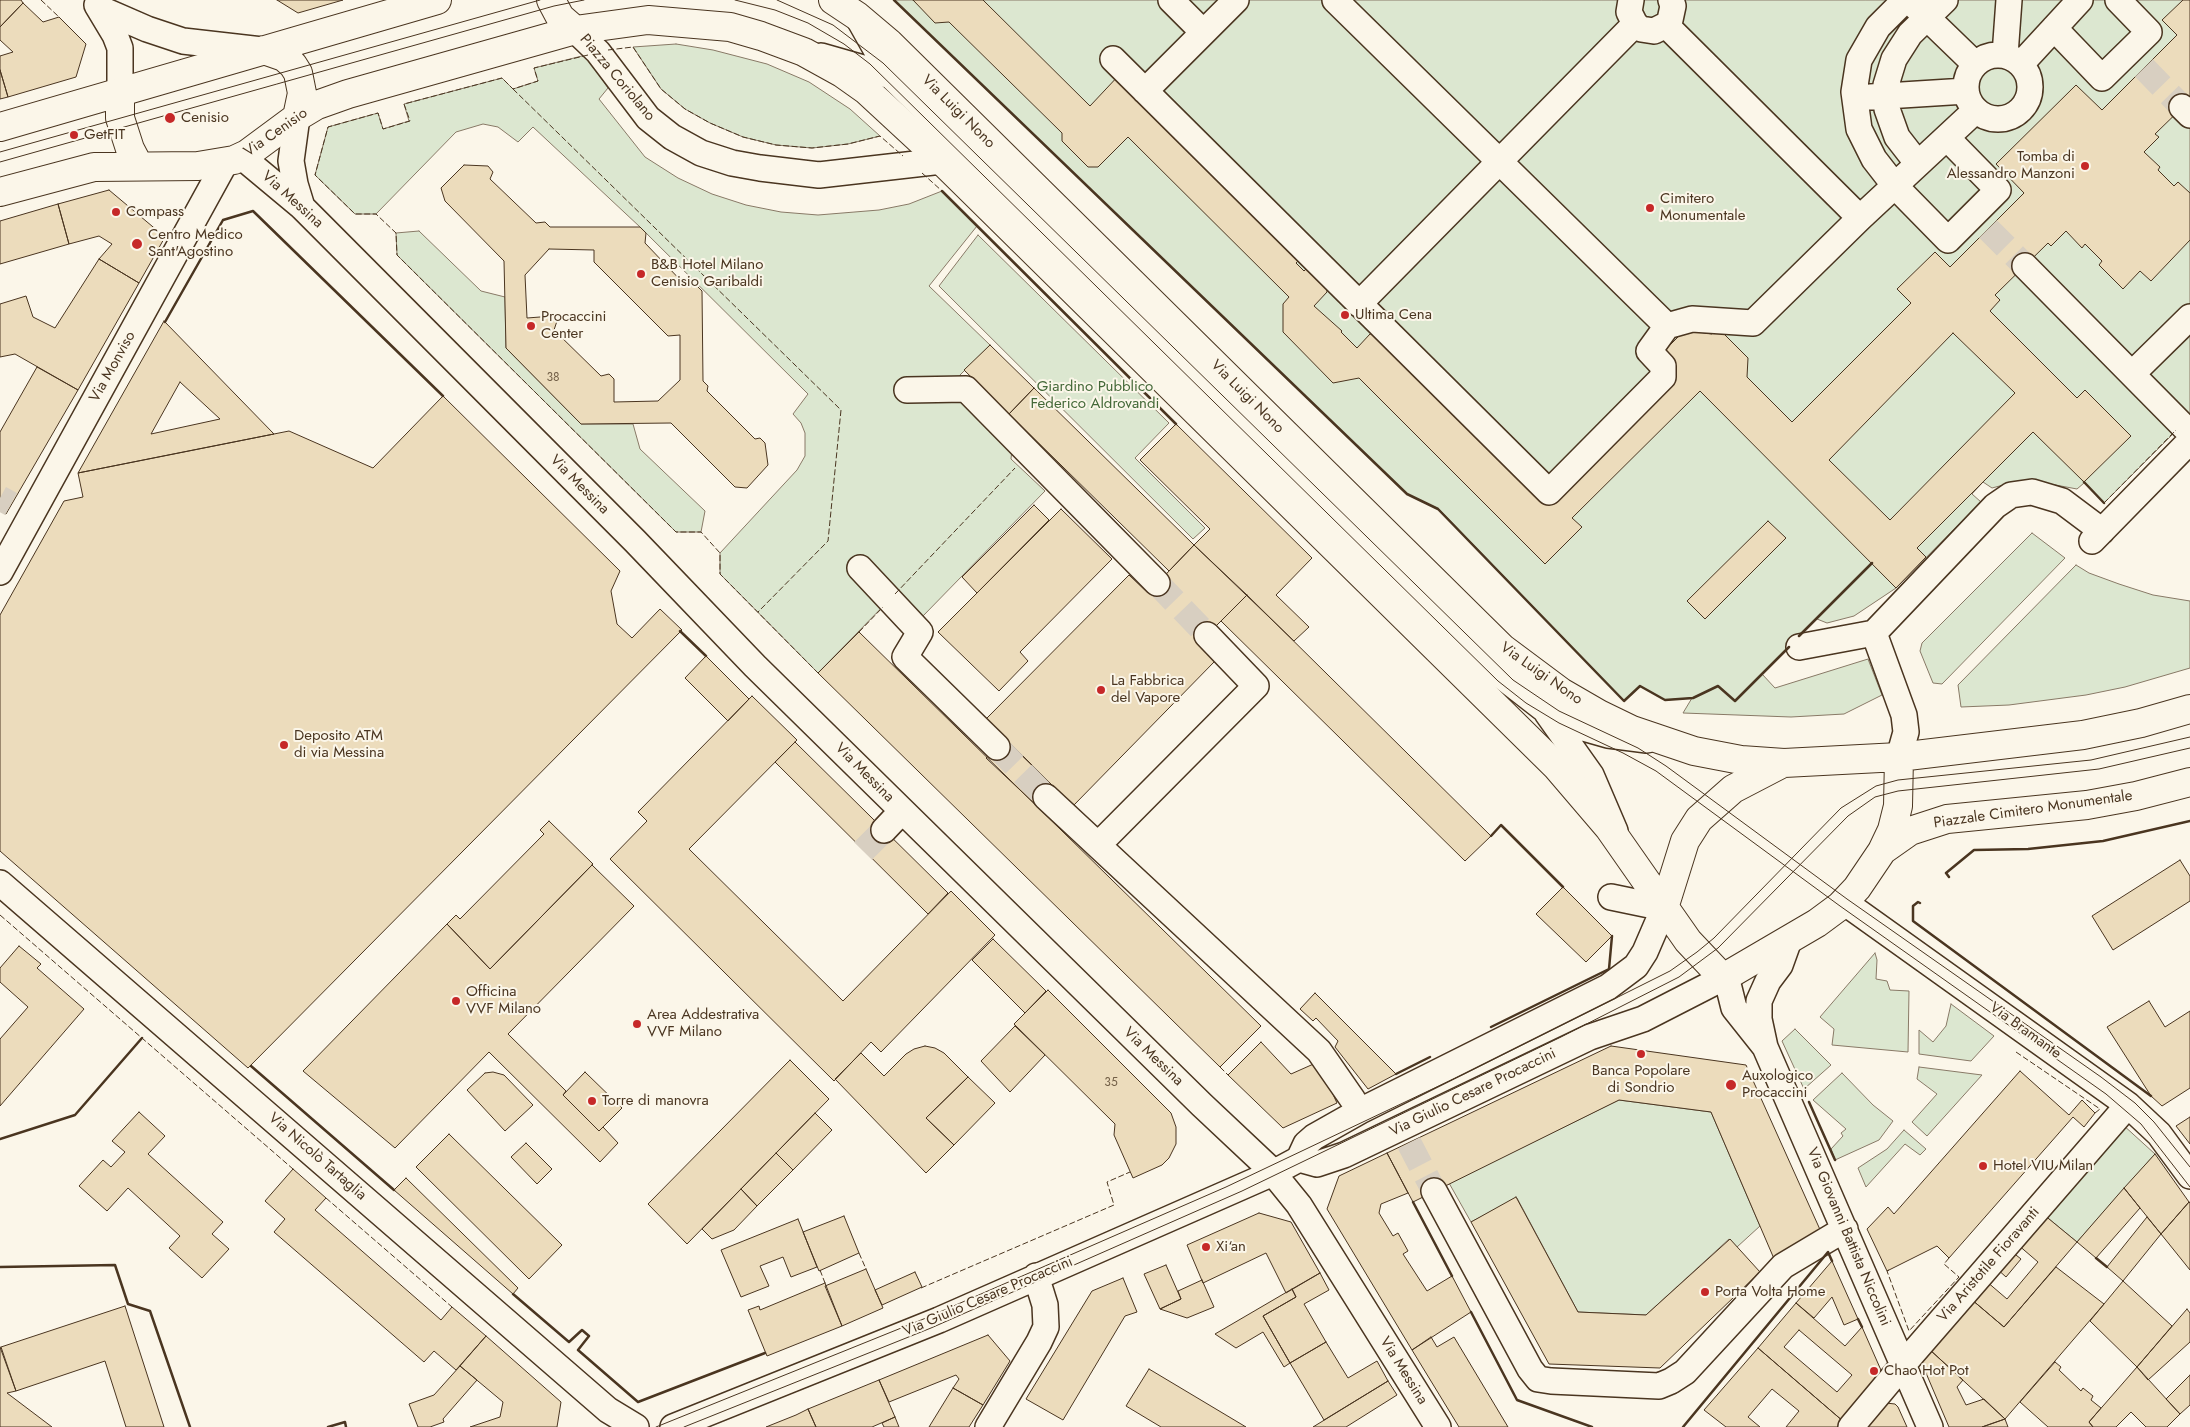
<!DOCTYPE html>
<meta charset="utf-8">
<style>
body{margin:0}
canvas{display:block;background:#fbf6e9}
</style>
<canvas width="2190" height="1427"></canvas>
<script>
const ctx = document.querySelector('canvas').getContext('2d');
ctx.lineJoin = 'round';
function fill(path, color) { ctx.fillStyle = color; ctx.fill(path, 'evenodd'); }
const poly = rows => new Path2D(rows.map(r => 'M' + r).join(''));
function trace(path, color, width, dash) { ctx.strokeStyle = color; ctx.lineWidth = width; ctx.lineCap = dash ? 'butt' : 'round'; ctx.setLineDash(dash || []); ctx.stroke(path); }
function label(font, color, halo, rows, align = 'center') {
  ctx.font = font + ' Jost,sans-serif'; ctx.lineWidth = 4; ctx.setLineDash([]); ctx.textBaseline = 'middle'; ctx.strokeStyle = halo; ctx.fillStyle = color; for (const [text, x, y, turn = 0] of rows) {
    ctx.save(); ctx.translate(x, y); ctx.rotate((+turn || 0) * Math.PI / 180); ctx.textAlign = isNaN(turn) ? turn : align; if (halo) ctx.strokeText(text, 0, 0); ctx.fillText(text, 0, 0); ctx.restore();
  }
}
const green = poly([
 [894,0,2190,0,2190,417,2104,503,2084,483,2077,489,2034,481,2011,483,1992,488,1983,482,1972,494,1981,502,1896,588,1854,616,1827,623,1817,619,1762,674,1775,688,1868,659,1882,695,1844,714,1791,717,1683,713,1692,698,1665,700,1640,686,1624,701,1439,509,1407,494,894,0],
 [676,44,713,50,767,64,809,82,850,109,880,136,848,144,812,148,776,145,743,137,710,123,685,109,661,89,633,47,676,44],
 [586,55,608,88,599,99,645,157,678,178,712,194,746,205,781,212,818,215,879,210,909,204,942,191,977,226,929,286,990,345,960,375,956,397,1012,449,1011,459,1045,491,922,617,896,593,818,673,720,574,720,553,797,470,805,456,805,433,801,423,793,414,808,394,640,227,533,127,518,142,498,127,483,124,456,132,376,214,355,214,315,175,328,127,378,113,383,129,409,121,404,104,502,78,513,89,538,81,534,68,586,55],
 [419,231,481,291,505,297,506,348,581,424,633,424,640,449,705,511,701,532,676,532,397,255,396,233,419,231],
 [978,235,1169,423,1135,458,1205,528,1193,539,939,286,978,235],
 [2032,533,2065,558,1942,684,1933,683,1920,651,1922,643,2032,533],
 [2076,565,2089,573,2119,584,2153,595,2190,601,2190,668,2125,687,2086,695,2009,705,1961,707,1958,685,2076,565],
 [1875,953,1877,960,1876,979,1887,981,1890,990,1909,991,1908,1052,1832,1045,1834,1029,1820,1017,1875,953],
 [1951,1004,1994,1036,1971,1061,1919,1054,1919,1030,1933,1042,1946,1026,1951,1004],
 [1795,1029,1831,1065,1804,1089,1782,1041,1795,1029],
 [1919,1067,1982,1075,1927,1136,1912,1122,1937,1094,1917,1079,1919,1067],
 [1842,1073,1873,1105,1893,1121,1879,1140,1835,1160,1831,1149,1843,1136,1841,1133,1846,1129,1813,1100,1842,1073],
 [1619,1100,1711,1112,1760,1226,1737,1247,1729,1239,1646,1315,1578,1312,1517,1198,1471,1222,1449,1183,1619,1100],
 [2122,1124,2155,1154,2077,1242,2043,1214,2122,1124],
 [1904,1130,1926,1149,1920,1155,1905,1144,1866,1187,1858,1168,1887,1149,1904,1130]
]);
fill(green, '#dce7d0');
trace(green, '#887966', 1);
const building = poly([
 [0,0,21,0,23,3,0,27,0,0],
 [277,0,343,0,298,13,277,0],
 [913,0,983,0,1090,106,1121,73,1304,255,1296,263,1304,271,1308,267,1327,288,1327,292,1314,306,1342,331,1341,332,1357,348,1370,334,1375,334,1549,499,1669,380,1660,355,1691,324,1699,332,1712,334,1718,328,1748,358,1747,377,1792,422,1911,303,1897,289,1935,252,1950,267,2024,193,1996,164,2076,85,2102,110,2177,35,2162,20,2183,0,2190,0,2190,100,2155,134,2159,137,2144,152,2160,167,2158,170,2174,186,2178,182,2190,193,2190,240,2151,281,2140,271,2123,289,2099,265,2102,261,2085,244,2082,248,2066,231,2051,246,2048,243,1995,295,2000,300,1990,311,2077,398,2085,390,2131,436,2084,482,2033,432,1917,548,1926,557,1896,588,1700,391,1572,518,1582,527,1545,564,1359,378,1333,383,1283,332,1283,304,1289,297,1128,137,1098,167,1088,167,1062,141,1062,133,949,22,935,23,913,0],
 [1953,333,2015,393,1890,520,1829,460,1953,333],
 [23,3,43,22,59,17,86,44,76,77,8,97,0,70,0,56,13,52,0,40,0,27,23,3],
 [0,70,8,97,0,99,0,70],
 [464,165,488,166,493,172,490,179,536,223,545,222,550,227,640,227,646,233,645,243,687,287,696,285,702,291,703,381,708,386,707,391,755,439,760,438,765,443,768,465,747,488,735,487,671,423,581,424,506,348,504,261,445,201,441,188,464,165],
 [549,249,594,250,594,262,668,336,680,335,680,380,658,401,614,402,614,379,609,374,601,376,554,330,557,321,553,316,527,318,525,275,549,249],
 [109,190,165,237,139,283,99,259,112,244,99,236,69,244,58,204,109,190],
 [58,204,69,244,0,264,0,221,58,204],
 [99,259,139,283,78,390,15,354,0,357,0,304,26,296,33,317,55,328,99,259],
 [164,321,274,434,78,473,164,321],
 [180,382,220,419,151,434,180,382],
 [990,345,1034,388,1009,414,964,370,990,345],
 [37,367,78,390,6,514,0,511,0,432,37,367],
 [1034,388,1194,545,1169,571,1009,414,1034,388],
 [443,396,620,571,611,591,617,624,632,638,660,609,682,630,248,1068,0,851,0,615,64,501,83,497,78,473,289,431,373,468,443,396],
 [1176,424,1312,558,1276,595,1309,627,1294,641,1194,545,1210,529,1140,460,1176,424],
 [1034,505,1049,520,977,593,962,577,1034,505],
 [1061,509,1112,559,1020,652,1028,661,999,691,938,632,1061,509],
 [1768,521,1786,538,1705,619,1687,601,1768,521],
 [1194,545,1247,595,1198,644,1215,661,1073,806,986,719,1129,575,1148,593,1194,545],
 [1247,595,1491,836,1465,861,1221,621,1247,595],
 [859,632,1261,1026,1220,1067,818,673,859,632],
 [706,656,749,699,728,721,685,678,706,656],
 [752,696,797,740,689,849,843,1001,951,891,995,935,881,1052,871,1042,834,1081,610,859,647,821,638,812,752,696],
 [1005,739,1055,788,1037,806,986,758,1005,739],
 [795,742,948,893,928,914,775,762,795,742],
 [549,821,593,864,490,969,447,924,456,915,460,919,544,834,540,830,549,821],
 [2180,860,2190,876,2190,901,2113,950,2092,916,2180,860],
 [592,865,634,906,508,1034,566,1091,563,1095,599,1131,603,1127,618,1143,600,1162,489,1052,395,1148,303,1071,447,924,490,969,592,865],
 [1563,887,1612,936,1586,962,1536,914,1563,887],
 [993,939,1046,991,1025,1013,972,960,993,939],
 [19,946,41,964,37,968,84,1009,0,1106,0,1039,28,1007,0,982,0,968,19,946],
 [1048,990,1171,1113,1176,1127,1176,1144,1169,1158,1162,1165,1133,1178,1114,1135,1115,1124,1014,1024,1048,990],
 [1315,993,1396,1074,1368,1089,1335,1047,1338,1041,1316,1018,1313,1021,1300,1009,1315,993],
 [2149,1001,2165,1027,2190,1011,2190,1088,2162,1106,2151,1096,2107,1027,2149,1001],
 [1015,1026,1045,1055,1010,1092,981,1061,1015,1026],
 [1261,1042,1291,1074,1318,1062,1337,1103,1283,1128,1228,1075,1261,1042],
 [925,1046,935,1048,944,1053,968,1077,926,1118,954,1145,926,1173,835,1079,861,1053,884,1076,906,1054,914,1049,925,1046],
 [1611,1046,1746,1065,1822,1234,1775,1261,1711,1112,1619,1100,1413,1202,1387,1153,1611,1046],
 [790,1060,829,1099,687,1244,648,1204,790,1060],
 [2020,1071,2069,1115,2082,1100,2095,1113,2084,1127,2073,1117,1949,1258,1937,1246,1887,1271,1867,1229,1888,1207,1894,1214,2020,1071],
 [585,1072,622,1108,599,1131,563,1095,585,1072],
 [485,1073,493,1072,504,1075,533,1105,505,1131,467,1090,485,1073],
 [968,1077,995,1103,954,1145,926,1118,968,1077],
 [139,1112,165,1136,148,1154,223,1222,212,1234,229,1249,202,1278,169,1248,180,1236,128,1188,107,1211,79,1186,103,1160,111,1167,125,1152,112,1141,139,1112],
 [815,1113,832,1130,793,1170,776,1153,815,1113],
 [2190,1117,2190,1144,2176,1126,2190,1117],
 [449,1134,562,1245,529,1279,416,1167,449,1134],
 [526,1143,552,1169,537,1184,511,1157,526,1143],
 [776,1153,793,1170,757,1206,741,1189,776,1153],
 [1387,1153,1408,1193,1381,1204,1379,1213,1393,1236,1398,1233,1408,1251,1403,1254,1427,1291,1452,1276,1471,1312,1412,1350,1327,1209,1339,1176,1387,1153],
 [2155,1154,2189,1202,2161,1234,2124,1188,2155,1154],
 [293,1169,326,1198,315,1210,441,1320,452,1307,486,1336,456,1370,434,1351,424,1362,274,1232,285,1219,265,1201,293,1169],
 [406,1178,518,1288,513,1294,394,1190,406,1178],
 [2124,1188,2140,1208,2096,1258,2077,1242,2124,1188],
 [741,1189,757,1206,734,1230,712,1239,702,1229,741,1189],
 [1516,1197,1578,1312,1646,1315,1730,1239,1760,1272,1660,1368,1549,1364,1471,1222,1516,1197],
 [2189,1202,2190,1203,2190,1270,2161,1234,2189,1202],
 [1259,1213,1291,1222,1320,1273,1286,1293,1266,1253,1203,1283,1187,1245,1259,1213],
 [2043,1214,2077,1242,2004,1327,1971,1299,1986,1281,2007,1299,2038,1262,2017,1244,2043,1214],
 [844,1216,859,1253,819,1271,803,1232,844,1216],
 [2147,1217,2161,1234,2123,1281,2107,1267,2147,1217],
 [798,1219,817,1267,791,1277,783,1257,760,1266,769,1286,741,1297,721,1250,798,1219],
 [2011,1251,2021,1259,2006,1277,1996,1268,2011,1251],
 [1832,1261,1858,1319,1844,1325,1832,1297,1814,1318,1796,1303,1832,1261],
 [1166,1265,1181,1299,1160,1309,1144,1274,1166,1265],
 [2056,1267,2104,1304,2005,1419,1929,1349,1971,1299,2004,1327,2056,1267],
 [866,1269,883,1308,842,1326,825,1286,866,1269],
 [915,1272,922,1287,882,1305,875,1290,915,1272],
 [1320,1273,1329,1290,1304,1304,1326,1342,1290,1363,1263,1316,1296,1297,1292,1289,1320,1273],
 [1123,1278,1137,1312,1125,1316,1063,1420,1026,1399,1092,1291,1123,1278],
 [1202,1280,1214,1307,1187,1318,1160,1309,1181,1299,1178,1291,1202,1280],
 [2123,1281,2172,1326,2137,1367,2090,1321,2123,1281],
 [825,1283,842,1326,767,1356,748,1310,759,1306,760,1310,825,1283],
 [1292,1289,1296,1297,1263,1316,1290,1363,1284,1367,1263,1332,1236,1348,1215,1334,1292,1289],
 [1796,1303,1845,1346,1862,1327,1884,1377,1844,1422,1758,1348,1796,1303],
 [1799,1330,1852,1375,1837,1392,1784,1347,1799,1330],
 [125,1306,164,1427,126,1427,105,1361,16,1391,1,1347,125,1306],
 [2187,1309,2190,1313,2190,1342,2148,1380,2137,1367,2187,1309],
 [988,1335,1010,1361,983,1405,953,1388,959,1379,956,1375,889,1402,879,1380,988,1335],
 [486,1336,561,1402,557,1427,470,1427,500,1417,503,1402,460,1366,486,1336],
 [1431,1337,1437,1347,1454,1337,1508,1427,1459,1427,1412,1350,1431,1337],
 [1326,1342,1348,1378,1377,1361,1388,1381,1324,1420,1290,1363,1326,1342],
 [0,1347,16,1391,7,1393,52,1427,0,1427,0,1347],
 [1758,1348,1844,1422,1839,1427,1786,1427,1799,1411,1772,1389,1748,1417,1760,1427,1726,1427,1704,1410,1758,1348],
 [1929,1349,1963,1380,1957,1387,1966,1405,1984,1399,2005,1419,1982,1427,1949,1427,1920,1359,1929,1349],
 [2055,1362,2061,1367,2059,1370,2081,1391,2083,1388,2093,1396,2091,1400,2101,1408,2089,1422,2093,1427,2048,1427,2020,1402,2055,1362],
 [460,1366,477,1380,443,1419,444,1422,430,1427,418,1427,409,1404,434,1395,460,1366],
 [2137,1367,2180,1414,2167,1427,2146,1427,2131,1412,2116,1427,2093,1427,2089,1422,2137,1367],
 [1149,1369,1246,1427,1161,1427,1126,1406,1149,1369],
 [2190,1375,2190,1405,2180,1414,2166,1399,2190,1375],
 [879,1380,895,1417,872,1427,816,1427,808,1409,879,1380],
 [1388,1381,1397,1395,1346,1427,1313,1427,1388,1381],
 [953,1388,983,1405,969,1427,929,1427,953,1388],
 [1886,1403,1895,1404,1898,1407,1907,1427,1863,1427,1886,1403],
 [808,1409,816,1427,766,1427,796,1415,808,1409],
 [895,1417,899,1427,884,1427,882,1423,895,1417],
 [2005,1419,2008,1427,1982,1427,2005,1419]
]);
fill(building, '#ecdcbc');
trace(building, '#4a3520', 1);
trace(poly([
 [2144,68,2182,107],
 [1988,229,2025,266],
 [0,498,11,504],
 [1157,583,1207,635],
 [997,747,1046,797],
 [863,851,884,830],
 [1409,1143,1434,1191]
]), '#d8cfc1', 25, [25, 12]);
const minor = poly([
 [1171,0,1203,32],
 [1335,0,1667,326,1692,319,1753,323,1860,218,1976,110],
 [1631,0,1629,12,1635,24,1641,29,1654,31,1666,25,1670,20,1673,6,1671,0],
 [1905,0,1878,27,1859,60,1854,92,1859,129,1874,159,1895,186,1948,240,1998,190,1947,138],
 [97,5,115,35,120,48,120,93],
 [1916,7,1975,64],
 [101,9,147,29,183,41,262,50],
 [860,21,891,76,1495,671,1544,709,1580,727,1608,735,1647,740],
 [1666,25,1860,218],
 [2054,28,2102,78,2149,32,2118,0],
 [575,30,598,52,648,118,672,137,701,153,732,163,760,168,819,175,942,161],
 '1966 87a32 32 0 1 1 64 0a32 32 0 1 1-64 0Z',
 [2005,55,2009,0],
 [821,56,891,76],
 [1113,59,1549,492,1663,377,1663,366,1649,351,1667,326],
 [2021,64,2080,0],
 [1145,91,1236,0],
 [1870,97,1966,91],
 [2182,107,2190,115],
 [297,117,291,161,295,184,302,207],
 [242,157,302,207,635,541,755,666,1202,1105,1269,1168,1299,1205,1438,1427],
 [1918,164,1897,137,1887,109,1886,85,1894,59,1910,34,1945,0],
 [2025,266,2190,433],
 [1359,304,1635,24],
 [2132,374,2190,317],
 [907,390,966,389,1157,583],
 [2092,541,2190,441],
 [860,568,920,632,905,657,997,747],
 [0,572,225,163],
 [1874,633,1904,715,1906,732,1899,757],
 [1799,647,1874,633,1995,506,2011,495,2032,492,2062,501,2102,531],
 [1547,713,1591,775,1615,831],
 [1046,797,1319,1051,1353,1100],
 [884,830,902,811],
 [1098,845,1256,686,1207,635],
 [0,883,608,1410,636,1427],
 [1844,902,2128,1105,2159,1134,2190,1176],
 [1789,940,1780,965,1768,981,1759,1001,1759,1019,1765,1047,1930,1427],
 [1299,1159,1317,1164,1344,1155,1590,1037,1643,1019,1723,978,1729,988,1734,1008,1765,1047],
 [1434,1191,1530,1369,1538,1379,1551,1381,1659,1386,1671,1381,1685,1372,1783,1266,1845,1229],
 [673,1427,939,1320,1273,1173,1299,1159,1306,1144,1314,1137,1360,1111,1608,987,1636,966,1645,952,1664,908,1611,897],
 [988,1427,1039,1342,1046,1327,1045,1305,1036,1276],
 [1851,1427,1913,1353,2128,1105]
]);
const major = poly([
 [551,0,560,17,575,30],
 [833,0,857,16,889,43,1502,648,1561,692,1599,714,1632,730,1694,751,1741,760,1784,763,1899,757,2083,735,2141,723,2190,709],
 [264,50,284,57,293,65,298,73,302,93,297,117],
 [120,93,120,118,130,149,139,166],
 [0,127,437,0],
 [0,192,94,167,198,166,234,160,247,154,297,117,317,105,348,94,575,30,648,20,730,27,761,36,804,52,842,73,866,90,933,152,1556,766,1609,828,1688,941,1723,978,1817,923,1840,906,1857,888,1882,851,1892,830,1898,806,1899,757],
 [1883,850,1910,831,1947,819,2087,805,2136,796,2190,782],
 [1664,908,1685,841,1699,819,1733,789,1783,763]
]);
trace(minor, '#4a3520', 28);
trace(major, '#4a3520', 30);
trace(minor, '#fbf6e9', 25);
trace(major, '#fbf6e9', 28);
trace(poly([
 [735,0,775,10,808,23,844,44,870,64,1498,681,1526,703,1559,723,1623,753,1656,771,1840,906,2106,1094,2141,1124,2190,1187],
 [777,0,833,25,883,63,1513,680,1559,711,1638,748,1666,766,1847,899,2101,1077,2135,1103,2154,1122,2190,1167],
 [0,152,540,0],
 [0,162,554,6,584,0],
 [656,1427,926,1318,1226,1187,1464,1074,1670,971,1697,952,1714,938,1841,808,1876,786,1898,780,2091,760,2190,737],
 [684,1427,931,1328,1242,1191,1561,1037,1679,977,1718,948,1848,816,1875,797,1898,791,2099,769,2190,748]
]), '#4a3520', 1);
trace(poly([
 [41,0,59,17],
 [608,50,633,47,661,89,685,109,710,123,743,137,776,145,812,148,848,144,880,136,903,156],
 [588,55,534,68,538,81,513,89,502,78,404,104,410,121,383,129,378,113,328,127,315,175,355,214,376,214,396,233,397,255,676,532,701,532,720,553,720,574,818,673],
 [513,89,841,410,828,541,758,612],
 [922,173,942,191],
 [2104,503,2176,430],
 [895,594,1015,468],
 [859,632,883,607],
 [0,915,293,1169],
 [2016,1052,2100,1109,2095,1113],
 [1220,1067,1228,1075],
 [326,1198,452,1307],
 [859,1253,866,1269],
 [820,1270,825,1283],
 [1889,1270,1887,1271,1909,1331,1959,1277,1944,1264,1949,1258],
 [921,1288,1114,1205,1107,1182,1130,1172]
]), '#4a3520', 1, [6, 2.5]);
trace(poly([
 [894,0,1407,494,1438,509,1624,701,1640,686,1665,700,1693,698,1718,686,1735,701,1789,647],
 [942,191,1176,424],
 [165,322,223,220,253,211,443,396],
 [2084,482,2104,503],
 [680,631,706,656],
 [1799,636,1872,563],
 [1491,836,1501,825,1563,887],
 [1949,877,1946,873,1974,850,2028,849,2103,841,2190,821],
 [1920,903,1918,902,1913,906,1913,921,2151,1096],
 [1491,1027,1609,969,1612,936],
 [251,1066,394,1190],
 [1396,1074,1430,1057],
 [1809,1102,1835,1160],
 [0,1139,75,1115,142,1038],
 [1413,1202,1452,1276],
 [2096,1258,2107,1267],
 [0,1267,115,1265,128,1304,150,1311,190,1427],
 [513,1294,569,1342,582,1330,589,1336,578,1350,638,1402,765,1353],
 [1471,1312,1517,1400,1592,1427],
 [1858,1319,1862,1327],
 [328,1427,345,1422,346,1427],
 [1683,1427,1828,1252,1832,1261]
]), '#4a3520', 2.5);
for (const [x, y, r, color] of [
 [170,118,6,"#c62828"],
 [74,135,5,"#c62828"],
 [2085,166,5,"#c62828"],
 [1650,208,5,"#c62828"],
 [116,212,5,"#c62828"],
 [137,244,6,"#c62828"],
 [641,274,5,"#c62828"],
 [1345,315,5,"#c62828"],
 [531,326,5,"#c62828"],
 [1101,690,5,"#c62828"],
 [284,745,5,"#c62828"],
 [456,1001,5,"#c62828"],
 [637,1024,5,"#c62828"],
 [1641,1054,5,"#c62828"],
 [1731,1085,6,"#c62828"],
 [592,1101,5,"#c62828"],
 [1983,1166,5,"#c62828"],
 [1206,1247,5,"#c62828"],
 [1705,1292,5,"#c62828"],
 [1874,1371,5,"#c62828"]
]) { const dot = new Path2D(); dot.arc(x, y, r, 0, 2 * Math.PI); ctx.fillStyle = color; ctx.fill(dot); trace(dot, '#fbf6e9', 2); }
label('12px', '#725f47', null, [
 ["38",553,378],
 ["35",1111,1083]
]);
label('15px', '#4a3520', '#fbf6e9', [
 ["Piazza Coriolano",617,78,50],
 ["Via Luigi Nono",958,112,45],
 ["Via Cenisio",276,133,-35],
 ["Via Messina",292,200,42],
 ["Via Monviso",113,367,-61],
 ["Via Luigi Nono",1247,397,45],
 ["Via Messina",579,485,45],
 ["Via Luigi Nono",1541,674,35],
 ["Via Messina",864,773,45],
 ["Piazzale Cimitero Monumentale",2033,810,-8],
 ["Via Bramante",2025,1031,36],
 ["Via Messina",1153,1057,44],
 ["Via Giulio Cesare Procaccini",1473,1093,-26],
 ["Via Nicolò Tartaglia",317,1157,41],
 ["Via Giovanni Battista Niccolini",1848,1237,67],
 ["Via Aristotile Fioravanti",1989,1265,-49],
 ["Via Giulio Cesare Procaccini",988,1297,-23],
 ["Via Messina",1403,1371,58]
]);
label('15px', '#4a3520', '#fbf6e9', [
 ["Cenisio",181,118],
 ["GetFIT",84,135],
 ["Tomba di",2075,157,"right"],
 ["Alessandro Manzoni",2075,174,"right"],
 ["Cimitero",1660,199],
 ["Monumentale",1660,216],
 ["Compass",126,212],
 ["Centro Medico",148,235],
 ["Sant'Agostino",148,252],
 ["B&B Hotel Milano",651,265],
 ["Cenisio Garibaldi",651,282],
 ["Ultima Cena",1355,315],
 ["Procaccini",541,317],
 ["Center",541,334],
 ["La Fabbrica",1111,681],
 ["del Vapore",1111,698],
 ["Deposito ATM",294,736],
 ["di via Messina",294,753],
 ["Officina",466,992],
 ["VVF Milano",466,1009],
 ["Area Addestrativa",647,1015],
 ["VVF Milano",647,1032],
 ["Banca Popolare",1641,1071,"center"],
 ["di Sondrio",1641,1088,"center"],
 ["Auxologico",1742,1076],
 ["Procaccini",1742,1093],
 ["Torre di manovra",602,1101],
 ["Hotel VIU Milan",1993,1166],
 ["Xi‘an",1216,1247],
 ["Porta Volta Home",1715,1292],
 ["Chao Hot Pot",1884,1371]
], 'left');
label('15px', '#436837', '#fbf6e9', [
 ["Giardino Pubblico",1095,387],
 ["Federico Aldrovandi",1095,404]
]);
</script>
